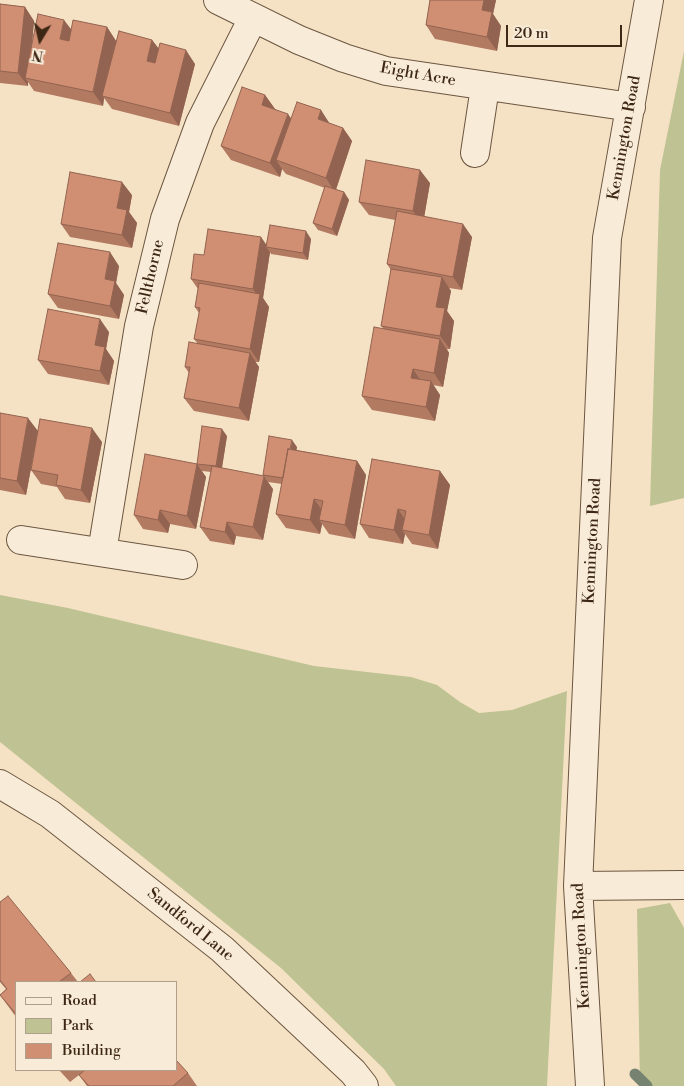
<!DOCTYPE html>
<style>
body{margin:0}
#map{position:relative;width:684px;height:1086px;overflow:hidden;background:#f5e2c4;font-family:"Libre Bodoni",serif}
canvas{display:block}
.legend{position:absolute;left:15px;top:981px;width:162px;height:90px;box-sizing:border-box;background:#f8ecd9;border:1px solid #ae9e8b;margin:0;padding:6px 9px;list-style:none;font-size:15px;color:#3e2815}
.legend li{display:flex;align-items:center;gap:10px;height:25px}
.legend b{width:25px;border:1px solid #ae9e8b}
.north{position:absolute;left:15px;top:15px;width:50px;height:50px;-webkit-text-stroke:4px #f8ecd9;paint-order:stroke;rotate:189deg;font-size:14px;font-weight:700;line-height:20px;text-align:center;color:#3e2815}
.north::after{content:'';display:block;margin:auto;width:18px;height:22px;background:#3e2815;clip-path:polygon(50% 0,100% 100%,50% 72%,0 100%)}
.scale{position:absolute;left:506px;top:25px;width:116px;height:22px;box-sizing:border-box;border:2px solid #3e2815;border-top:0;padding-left:6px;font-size:15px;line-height:18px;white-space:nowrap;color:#3e2815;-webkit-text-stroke:4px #f8ecd9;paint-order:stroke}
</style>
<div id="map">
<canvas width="684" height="1086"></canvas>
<ul class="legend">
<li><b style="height:6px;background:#f8ecd9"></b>Road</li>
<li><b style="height:14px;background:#bfc292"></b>Park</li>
<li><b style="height:14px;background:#d08e72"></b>Building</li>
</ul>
<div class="north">N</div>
<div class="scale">20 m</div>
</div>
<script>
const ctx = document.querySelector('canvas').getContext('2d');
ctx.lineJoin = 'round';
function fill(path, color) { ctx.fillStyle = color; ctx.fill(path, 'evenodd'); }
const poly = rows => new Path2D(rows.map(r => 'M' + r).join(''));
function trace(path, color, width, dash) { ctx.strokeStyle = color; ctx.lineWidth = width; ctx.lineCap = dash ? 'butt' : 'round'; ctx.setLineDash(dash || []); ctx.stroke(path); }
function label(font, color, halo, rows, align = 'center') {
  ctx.font = font + ' "Libre Bodoni",serif'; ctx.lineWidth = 4; ctx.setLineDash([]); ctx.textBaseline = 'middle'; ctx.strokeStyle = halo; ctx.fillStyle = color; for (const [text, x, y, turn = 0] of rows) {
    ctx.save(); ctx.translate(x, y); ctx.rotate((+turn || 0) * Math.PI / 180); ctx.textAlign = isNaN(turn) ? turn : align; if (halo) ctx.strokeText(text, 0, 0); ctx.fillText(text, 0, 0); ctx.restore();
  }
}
fill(poly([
 [684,51,684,498,650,506,660,170],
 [0,595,68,608,314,666,411,677,437,685,460,702,479,713,512,710,567,691,547,1086,396,1086,384,1069,281,968,0,742],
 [670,903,684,928,684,1086,640,1086,637,909]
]), '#bfc292');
trace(poly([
 [635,1074,647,1086]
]), '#778371', 11);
const minor = poly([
 [218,0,299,40,344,58,386,71,631,107],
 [475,153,485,87],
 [21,540,183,565],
 [102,552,139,326,165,219,200,123,253,18],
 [0,784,50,814,222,949,353,1072,364,1086],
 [578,886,684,885],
 [590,1086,578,886,607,238,649,0]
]);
trace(minor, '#6c5641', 30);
trace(minor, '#f8ecd9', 28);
fill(poly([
 [430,0,496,0,493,14,501,26,497,51,435,39,426,25],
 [0,4,25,7,34,21,32,44,71,29,107,27,116,41,152,40,159,49,195,64,179,126,112,109,104,98,103,106,34,91,28,82,28,86,0,83],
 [265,95,275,109,291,119,330,124,343,128,352,141,336,190,344,192,349,200,337,236,318,230,313,223,325,188,286,174,282,169,280,177,231,160,221,146],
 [430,183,424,217,472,237,462,290,449,288,451,291,447,311,454,321,450,349,447,349,449,353,443,387,433,385,440,395,435,421,372,410,362,396,384,329,381,326,391,270,387,264,395,220,369,215,359,202],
 [132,195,129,212,137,223,132,248,70,237,61,224],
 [311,239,308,260,271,254,270,252,263,298,269,307,259,362,255,362,259,367,249,421,194,411,184,398,189,373,185,367,198,344,194,339,199,313,195,307,198,289,191,279,204,255],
 [119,266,116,283,124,295,119,319,58,308,48,294],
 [109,332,106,349,114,361,109,385,48,374,38,360],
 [0,413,38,431,26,495,0,490],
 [227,436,222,468,273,489,263,540,236,536,234,545,210,541,200,527,211,472,202,471,197,464],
 [102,442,90,503,65,499,57,487,41,484,31,470],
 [297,447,296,450,357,461,366,475,355,539,329,534,322,524,320,534,286,528,276,514,282,484,268,482,263,475],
 [197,464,206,477,196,529,170,524,168,533,143,529,134,515],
 [440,471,450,485,438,549,412,544,405,534,403,544,369,538,360,524],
 [0,902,71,973,78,982,16,982,16,1017,0,995,6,989,0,982],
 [59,1070,176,1070,188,1073,197,1086,87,1086,79,1075,70,1082]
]), '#b37a62');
fill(poly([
 [484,0,496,0,493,14,501,26,497,51,487,37,482,10],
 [25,7,34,21,29,78,25,78,28,82,28,86,18,73],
 [64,20,74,33,70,53,60,39],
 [107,27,116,41,102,96,104,98,103,106,93,92],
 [152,40,162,53,156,74,147,61],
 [186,50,195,64,179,126,170,113],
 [265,95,275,109,262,105],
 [321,110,330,124,318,119],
 [288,114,297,127,276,160,282,169,280,177,270,163],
 [343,128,352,141,335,192,326,178],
 [420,170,430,183,423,224,413,211],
 [122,182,132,195,129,212,137,223,132,248,122,235,117,208],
 [344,192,349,200,337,236,332,229],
 [463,224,472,237,462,290,453,277],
 [306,231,311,239,308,260,303,253],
 [261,237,268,247,266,247,270,252,263,298,269,307,259,362,250,349,259,298,253,289],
 [110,252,119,266,116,283,124,295,119,319,110,306,105,279],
 [442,277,451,291,447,311,454,321,450,349,440,336,436,307],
 [100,319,109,332,106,349,114,361,109,385,100,371,95,345],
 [440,339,449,353,443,387,434,373],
 [250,353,259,367,249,421,239,408],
 [413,369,422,383,411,378],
 [431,381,440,395,435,421,426,407],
 [28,418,38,431,26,495,17,481],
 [92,428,102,442,90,503,81,490],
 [222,429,227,436,221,473,216,466],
 [292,440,297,447,291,485,286,478],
 [357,461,366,475,355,539,345,525],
 [197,464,206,477,196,529,187,516],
 [440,471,450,485,438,549,429,535],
 [264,476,273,489,263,540,253,527],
 [314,499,324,513,319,520,322,524,320,534,310,520],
 [398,509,407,523,402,530,405,534,403,544,394,530],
 [160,510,170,524,168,533,158,520],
 [227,522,236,536,234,545,225,532]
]), '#926350');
const building = poly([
 [430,0,484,0,482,10,492,12,487,37,426,25,430,0],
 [0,4,25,7,18,73,0,71,0,4],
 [38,14,64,20,60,39,69,41,73,20,107,27,93,92,25,78,38,14],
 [119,31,152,40,147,61,155,63,160,43,186,50,170,113,102,96,119,31],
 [242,87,265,95,262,105,288,114,270,163,221,146,242,87],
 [297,102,321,110,318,119,343,128,326,178,276,160,297,102],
 [366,160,420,170,413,211,359,202,366,160],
 [70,172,122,182,117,208,127,210,122,235,61,224,70,172],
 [325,186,344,192,332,229,313,223,325,186],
 [397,211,463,224,453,277,387,264,397,211],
 [270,225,306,231,303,253,266,247,270,225],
 [208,229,261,237,253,289,191,279,194,254,204,255,208,229],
 [58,243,110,252,105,279,115,281,110,306,48,294,58,243],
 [391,269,442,277,436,307,445,308,440,336,381,326,391,269],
 [199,283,260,294,250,349,194,339,200,308,195,307,199,283],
 [48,309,100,319,95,345,105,347,100,371,38,360,48,309],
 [374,327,440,339,434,373,413,369,411,378,431,381,426,407,362,396,374,327],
 [189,342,250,353,239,408,184,398,190,367,185,367,189,342],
 [0,413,28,418,17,481,0,478,0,413],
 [40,419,92,428,81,490,56,485,58,475,31,470,40,419],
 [202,426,222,429,216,466,197,464,202,426],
 [269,436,292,440,290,449,288,449,283,478,263,475,269,436],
 [288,449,357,461,345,525,319,520,323,501,314,499,310,520,276,514,288,449],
 [145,454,197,464,187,516,160,510,158,520,134,515,145,454],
 [372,459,440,471,429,535,402,530,406,511,398,509,394,530,360,524,372,459],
 [212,466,264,476,253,527,227,522,225,532,200,527,212,466],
 [8,896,71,973,59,982,16,982,16,1014,0,995,7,989,0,980,0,902,8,896],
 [90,974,96,982,80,982,90,974],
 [176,1060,188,1073,173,1086,89,1086,79,1075,85,1070,176,1070,176,1060]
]);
fill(building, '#d08e72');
trace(building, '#926350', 1);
label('16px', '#3e2815', '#f8ecd9', [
 ["Eight Acre",418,75,10],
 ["Kennington Road",625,138,-80],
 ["Fellthorne",151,277,-77],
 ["Kennington Road",593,541,-87],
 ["Sandford Lane",190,925,39],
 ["Kennington Road",582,946,-93]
]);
</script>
